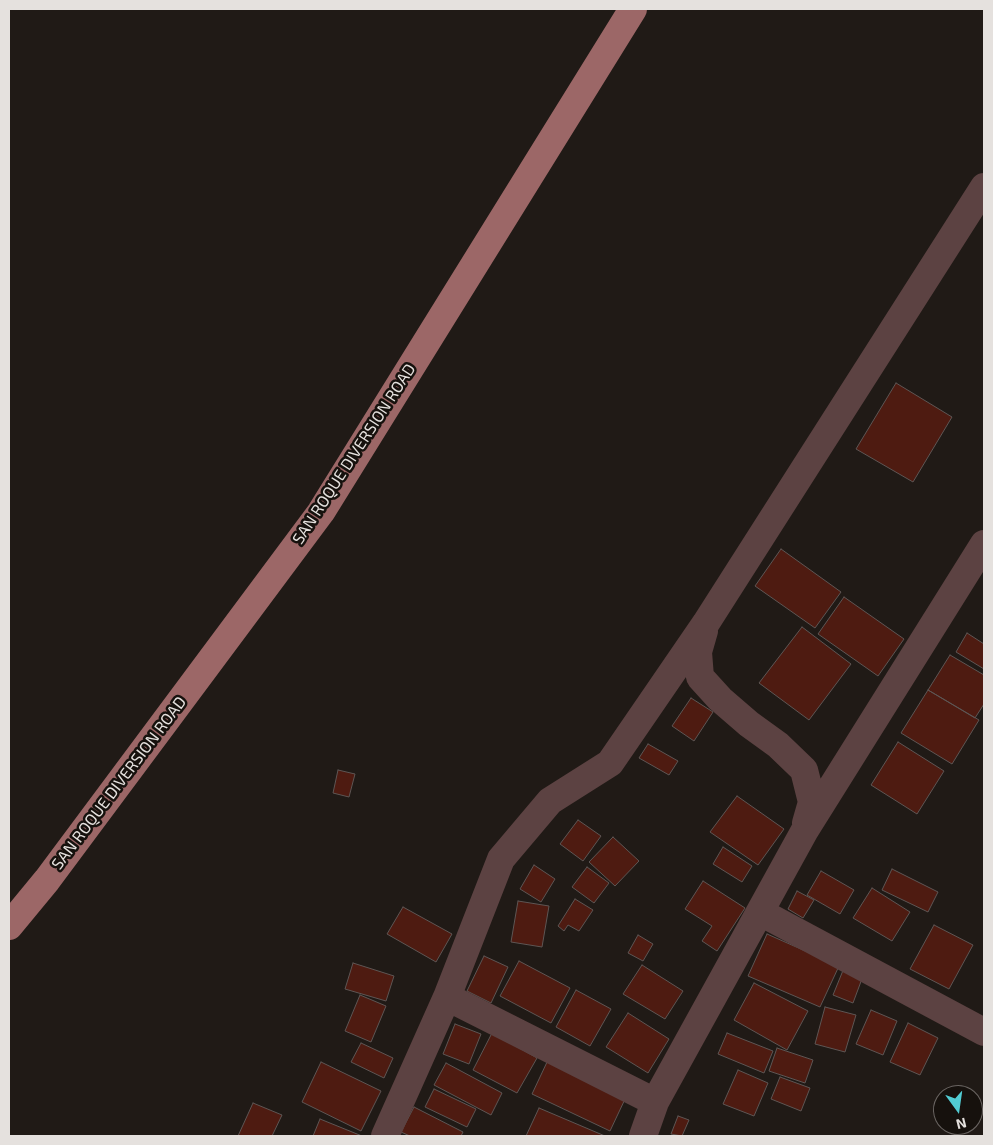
<!DOCTYPE html>
<style>
body{margin:0}
#map{position:relative;width:993px;height:1145px;overflow:hidden;background:#201a16;font-family:"Exo 2",sans-serif}
canvas{display:block}
.frame{position:absolute;inset:0;border:10px solid #e5e1de;pointer-events:none}
.north{position:absolute;left:933px;top:1085px;width:50px;height:50px;box-sizing:border-box;background:#16110d;border:1px solid #696461;border-radius:50%;rotate:166deg;font-size:14px;font-weight:700;line-height:20px;text-align:center;color:#e5e1de}
.north::after{content:'';display:block;margin:auto;width:18px;height:22px;background:#51ccd3;clip-path:polygon(50% 0,100% 100%,50% 72%,0 100%)}
</style>
<div id="map">
<canvas width="993" height="1145"></canvas>
<div class="frame"></div>
<div class="north">N</div>
</div>
<script>
const ctx = document.querySelector('canvas').getContext('2d');
ctx.lineJoin = 'round';
function fill(path, color) { ctx.fillStyle = color; ctx.fill(path, 'evenodd'); }
const poly = rows => new Path2D(rows.map(r => 'M' + r).join(''));
function trace(path, color, width, dash) { ctx.strokeStyle = color; ctx.lineWidth = width; ctx.lineCap = dash ? 'butt' : 'round'; ctx.setLineDash(dash || []); ctx.stroke(path); }
function label(font, color, halo, rows, align = 'center') {
  ctx.font = font + ' "Exo 2",sans-serif'; ctx.lineWidth = 5; ctx.setLineDash([]); ctx.textBaseline = 'middle'; ctx.strokeStyle = halo; ctx.fillStyle = color; for (const [text, x, y, turn = 0] of rows) {
    ctx.save(); ctx.translate(x, y); ctx.rotate((+turn || 0) * Math.PI / 180); ctx.textAlign = isNaN(turn) ? turn : align; if (halo) ctx.strokeText(text, 0, 0); ctx.fillText(text, 0, 0); ctx.restore();
  }
}
const building = poly([
 [896,383,952,417,913,482,856,449,896,383],
 [781,549,841,592,815,628,755,586,781,549],
 [844,597,904,639,878,676,818,634,844,597],
 [802,627,851,664,809,720,759,683,802,627],
 [967,633,984,644,984,669,956,652,967,633],
 [950,655,984,675,984,704,975,718,928,690,950,655],
 [928,690,979,720,952,764,901,733,928,690],
 [691,698,713,712,694,741,672,726,691,698],
 [898,742,944,771,917,814,871,785,898,742],
 [648,744,678,761,669,775,639,758,648,744],
 [338,770,355,774,349,797,333,793,338,770],
 [737,796,784,829,758,865,710,832,737,796],
 [578,820,601,836,583,861,560,844,578,820],
 [613,837,639,861,615,886,589,862,613,837],
 [723,847,752,866,742,882,713,864,723,847],
 [534,865,555,879,541,902,520,889,534,865],
 [587,867,609,883,594,903,572,887,587,867],
 [892,869,938,892,928,912,882,890,892,869],
 [821,871,854,890,840,914,807,895,821,871],
 [703,881,745,908,717,951,702,941,712,926,685,909,703,881],
 [872,888,910,912,892,941,853,918,872,888],
 [797,891,814,900,803,918,788,909,797,891],
 [575,899,593,910,579,931,568,925,564,931,558,926,575,899],
 [518,901,549,906,542,947,511,942,518,901],
 [403,907,452,934,436,962,387,934,403,907],
 [934,925,973,945,949,989,910,969,934,925],
 [767,934,839,966,820,1007,748,976,767,934],
 [638,935,653,944,643,961,628,953,638,935],
 [484,956,508,967,491,1003,467,991,484,956],
 [519,961,570,988,551,1023,500,996,519,961],
 [353,963,394,976,386,1001,345,989,353,963],
 [642,965,683,991,665,1019,623,994,642,965],
 [844,968,863,976,853,1003,833,995,844,968],
 [754,983,808,1011,787,1050,734,1020,754,983],
 [576,990,611,1009,590,1046,556,1027,576,990],
 [360,995,386,1006,371,1042,345,1031,360,995],
 [825,1007,856,1015,845,1052,815,1044,825,1007],
 [871,1010,897,1021,883,1055,856,1044,871,1010],
 [628,1013,669,1039,648,1073,606,1047,628,1013],
 [908,1023,938,1038,920,1075,890,1062,908,1023],
 [455,1024,481,1034,469,1064,443,1054,455,1024],
 [492,1033,537,1058,517,1093,473,1070,492,1033],
 [727,1033,773,1051,764,1073,718,1054,727,1033],
 [361,1043,393,1058,384,1078,351,1062,361,1043],
 [777,1048,813,1060,805,1083,769,1071,777,1048],
 [548,1060,626,1097,610,1131,532,1094,548,1060],
 [321,1062,381,1091,361,1131,302,1102,321,1062],
 [446,1063,502,1093,491,1115,434,1085,446,1063],
 [738,1070,768,1083,754,1116,723,1104,738,1070],
 [780,1077,810,1088,801,1111,771,1099,780,1077],
 [434,1089,476,1109,467,1127,425,1107,434,1089],
 [253,1103,282,1115,272,1136,238,1136,253,1103],
 [414,1107,463,1132,461,1136,410,1136,401,1132,414,1107],
 [539,1108,605,1136,526,1136,539,1108],
 [678,1116,689,1120,682,1136,671,1134,678,1116],
 [320,1119,362,1136,313,1136,320,1119]
]);
fill(building, '#4e1b11');
trace(building, '#5e5654', 1);
trace(poly([
 [704,631,698,652,700,677,720,699,749,724,778,745,804,770,812,802,806,823],
 [760,912,984,1032],
 [447,997,501,859,550,801,610,763,706,623,984,187],
 [385,1136,447,997,655,1102],
 [643,1136,655,1102,805,830,984,544]
]), '#5c4242', 28);
trace(poly([
 [9,926,47,880,321,512,633,9]
]), '#9c6767', 28);
label('16px', '#e5e1de', '#16110d', [
 ["SAN ROQUE DIVERSION ROAD",354,454,-57],
 ["SAN ROQUE DIVERSION ROAD",119,783,-53]
]);
</script>
